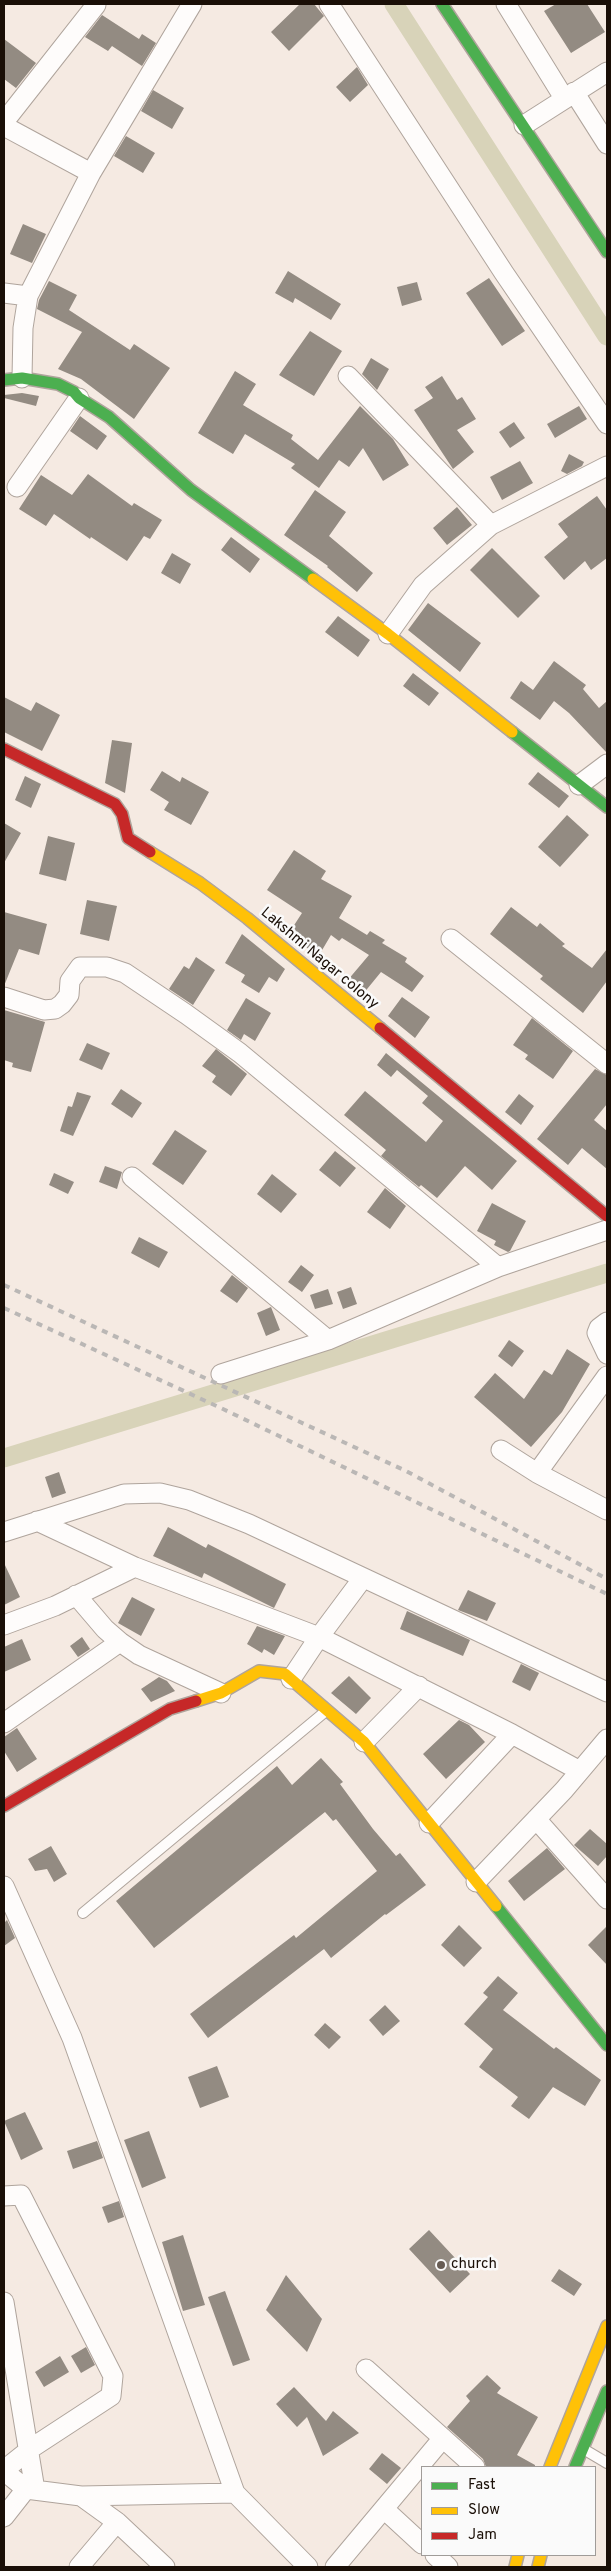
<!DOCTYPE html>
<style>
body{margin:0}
#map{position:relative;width:611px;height:2571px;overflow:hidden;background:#f5eae2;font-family:Overpass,sans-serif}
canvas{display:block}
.frame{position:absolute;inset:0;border:5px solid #1a0f07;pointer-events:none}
.legend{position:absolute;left:421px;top:2466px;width:175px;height:90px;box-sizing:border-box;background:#fafafa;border:1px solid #a09c99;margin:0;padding:6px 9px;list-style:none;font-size:15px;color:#1a0f07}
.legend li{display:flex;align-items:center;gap:10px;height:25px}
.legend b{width:25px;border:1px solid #a09c99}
</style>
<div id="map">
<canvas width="611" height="2571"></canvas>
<div class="frame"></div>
<ul class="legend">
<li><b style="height:6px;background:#4caf50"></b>Fast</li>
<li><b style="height:6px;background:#ffc107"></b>Slow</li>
<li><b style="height:6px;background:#c62828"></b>Jam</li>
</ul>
</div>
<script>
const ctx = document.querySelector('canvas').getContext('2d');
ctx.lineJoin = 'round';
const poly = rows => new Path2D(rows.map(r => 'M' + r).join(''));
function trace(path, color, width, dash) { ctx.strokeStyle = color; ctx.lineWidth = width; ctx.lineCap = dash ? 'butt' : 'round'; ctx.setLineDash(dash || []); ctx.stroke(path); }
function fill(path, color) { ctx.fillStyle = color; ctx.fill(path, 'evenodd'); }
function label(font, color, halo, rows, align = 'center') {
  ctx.font = font + ' Overpass,sans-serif'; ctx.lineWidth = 5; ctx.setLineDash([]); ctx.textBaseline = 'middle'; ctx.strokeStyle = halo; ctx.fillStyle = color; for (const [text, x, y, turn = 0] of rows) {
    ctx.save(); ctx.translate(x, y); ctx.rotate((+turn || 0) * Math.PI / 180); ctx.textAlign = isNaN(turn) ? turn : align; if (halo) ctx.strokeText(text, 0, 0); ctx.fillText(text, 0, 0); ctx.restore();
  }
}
trace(poly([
 [394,4,607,336],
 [4,1458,607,1273]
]), '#d8d3b9', 19);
fill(poly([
 [300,4,314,4,324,16,289,51,271,32],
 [556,4,587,4,605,32,571,53,544,11],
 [102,15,139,39,142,34,156,43,142,66,112,46,108,51,85,37],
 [4,39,36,63,16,88,4,79],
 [357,67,368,85,350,102,336,87],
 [153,90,184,108,172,129,141,111],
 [126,136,155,153,143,173,114,156],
 [23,224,46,234,32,263,10,254],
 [288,271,341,304,331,320,295,298,293,303,275,293],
 [489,278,525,331,502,346,466,293],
 [49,281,77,295,69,310,130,350,134,344,170,368,134,419,81,379,58,369,82,332,37,309,39,300],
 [417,282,422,300,402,306,397,287],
 [310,331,342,351,314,396,279,375],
 [371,358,389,369,377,390,362,374],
 [235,371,256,384,243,405,293,435,291,439,318,460,360,406,393,439,409,465,383,481,363,448,349,467,339,460,319,488,291,468,295,464,245,434,233,454,198,433],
 [442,376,457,400,462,397,476,419,457,430,474,452,453,469,414,410,433,398,425,387],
 [22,393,39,396,36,406,4,398,4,395],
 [579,406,587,419,555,438,547,424],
 [80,416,107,436,97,450,70,431],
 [514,422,525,438,510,448,499,432],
 [569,454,584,462,582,466,567,474,561,471],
 [520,461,533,483,502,500,490,477],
 [88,474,132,506,134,503,162,520,150,539,144,536,127,561,91,537,90,539,54,514,46,526,19,509,41,475,72,495],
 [315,490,346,512,329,536,373,573,357,592,327,567,328,566,284,535],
 [597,496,607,510,607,558,591,570,585,561,564,580,544,557,568,537,558,524],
 [457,507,472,525,447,545,433,528],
 [231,537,260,559,250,573,221,550],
 [492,548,540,596,518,618,470,570],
 [172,553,191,564,180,584,161,573],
 [428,603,481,643,460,672,408,630],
 [338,616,370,640,358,657,325,632],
 [554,661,586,685,583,689,599,708,607,701,607,753,569,713,554,701,540,720,510,698,521,681,533,690],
 [413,673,439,693,429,706,403,686],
 [4,697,31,711,36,702,60,715,42,751,4,732],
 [112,740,132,743,125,793,105,783],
 [162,771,180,782,182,777,209,792,191,825,164,810,169,802,150,790],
 [538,772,569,796,559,808,528,784],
 [25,776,41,784,31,808,15,800],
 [567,815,589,835,560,867,538,847],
 [4,823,21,833,4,863],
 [48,836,75,843,66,881,39,874],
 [294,850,326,871,321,879,352,896,339,918,367,935,370,931,385,940,382,943,407,958,405,962,424,976,412,992,381,972,363,994,347,981,369,955,342,938,339,941,331,935,318,957,289,933,302,913,267,890],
 [87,900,117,906,109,941,80,934],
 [511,907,537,927,540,923,565,944,562,946,592,968,607,949,607,981,583,1013,540,979,543,976,490,934],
 [4,912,47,924,39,955,19,949,4,986],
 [242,934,285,969,277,982,269,977,259,993,241,982,245,975,225,963],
 [196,957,215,970,193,1005,169,989,184,966,189,969],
 [402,997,430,1017,415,1038,388,1016],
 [246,998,271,1013,255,1041,244,1034,241,1040,227,1030],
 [4,1010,45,1022,31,1072,12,1067,13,1063,4,1060],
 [532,1018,573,1051,553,1079,525,1059,528,1055,513,1045],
 [87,1043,110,1053,102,1070,79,1060],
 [216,1049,247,1074,231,1096,212,1082,216,1076,202,1066],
 [386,1053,517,1161,492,1190,465,1166,437,1198,421,1185,419,1187,381,1156,386,1150,344,1115,365,1091,426,1142,443,1121,422,1103,428,1096,397,1070,391,1077,377,1065],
 [595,1069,607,1075,607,1104,594,1120,607,1131,607,1169,582,1148,568,1165,537,1139],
 [121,1089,142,1103,132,1118,111,1104],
 [77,1092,91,1096,73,1136,60,1131,68,1106,72,1107],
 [519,1094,534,1106,521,1125,505,1112],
 [175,1130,207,1151,183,1185,152,1164],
 [335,1151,356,1168,340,1187,319,1170],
 [105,1166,122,1172,117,1189,99,1182],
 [54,1173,74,1182,68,1194,49,1185],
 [272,1174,297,1194,281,1213,257,1194],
 [385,1188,406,1206,390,1229,367,1212],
 [492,1203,526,1221,510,1251,508,1252,494,1245,496,1241,477,1231],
 [139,1237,168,1252,159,1268,131,1253],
 [301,1265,314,1275,302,1292,288,1282],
 [232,1275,248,1288,237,1303,220,1291],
 [351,1287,357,1304,343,1309,337,1292],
 [328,1289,333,1304,315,1309,310,1295],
 [271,1307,280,1330,266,1336,257,1313],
 [509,1340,524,1351,512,1367,498,1356],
 [567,1349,590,1364,562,1412,531,1447,474,1397,495,1373,524,1399,544,1370,552,1375],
 [59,1472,66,1493,52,1498,45,1477],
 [168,1527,206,1548,208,1544,286,1584,274,1608,204,1573,202,1578,153,1556],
 [4,1563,20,1597,4,1605],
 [468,1590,496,1603,487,1621,458,1610],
 [132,1597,155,1609,141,1636,118,1623],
 [407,1611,470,1640,463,1656,400,1629],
 [257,1626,285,1636,274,1655,264,1649,262,1653,247,1644],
 [82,1637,90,1649,78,1657,70,1646],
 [22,1639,31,1660,4,1672,4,1647],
 [521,1664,539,1673,530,1691,512,1682],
 [349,1676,371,1698,356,1714,331,1693],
 [159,1677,167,1681,175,1691,151,1702,141,1689],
 [459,1720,469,1725,485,1742,446,1779,423,1754],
 [17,1728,37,1759,17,1772,4,1751,4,1737],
 [321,1758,343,1782,340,1784,373,1829,396,1856,400,1853,426,1885,386,1915,385,1914,331,1958,324,1949,208,2038,190,2014,294,1935,296,1938,377,1871,336,1819,333,1821,325,1812,154,1948,116,1901,277,1766,292,1785],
 [590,1829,607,1844,607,1856,598,1866,574,1845],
 [51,1846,67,1874,54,1882,47,1869,35,1871,28,1859],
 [547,1848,565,1869,524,1901,508,1881],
 [7,1920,15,1938,4,1946,4,1923],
 [459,1925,482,1948,464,1967,441,1945],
 [607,1926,607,1965,588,1945],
 [498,1976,518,1993,503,2010,554,2049,556,2047,601,2080,585,2106,553,2087,529,2119,511,2106,518,2097,479,2067,493,2049,464,2024,488,1997,483,1993],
 [385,2005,400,2021,383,2036,369,2020],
 [325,2023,341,2037,329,2049,314,2035],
 [217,2066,229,2097,200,2108,188,2077],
 [25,2112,43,2149,21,2160,4,2121],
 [149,2131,166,2178,142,2188,124,2140],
 [97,2141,103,2158,73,2169,67,2151],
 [119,2201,124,2217,108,2223,102,2207],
 [429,2230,470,2274,450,2293,409,2249],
 [183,2235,205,2305,183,2311,162,2242],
 [559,2269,582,2284,574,2296,551,2281],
 [286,2275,322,2319,307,2352,266,2310],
 [225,2291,250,2360,233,2366,208,2297],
 [86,2347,95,2365,81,2373,71,2356],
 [60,2356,69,2372,44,2387,35,2372],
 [487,2375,501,2388,497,2393,538,2417,517,2455,535,2465,535,2467,486,2467,483,2459,447,2427,470,2401,466,2396],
 [294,2387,326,2421,333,2411,359,2433,323,2456,307,2417,297,2427,276,2404],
 [382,2453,401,2468,387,2484,369,2469]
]), '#938b82');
const lane = poly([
 [83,1913,326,1711],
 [585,2450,607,2463]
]);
const street = poly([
 [329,4,504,273,607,424],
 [506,4,564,98],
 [574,92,607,144],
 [4,122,96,5],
 [524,125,607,72],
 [4,126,91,173,28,296,23,328,22,378],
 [91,173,192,4],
 [4,293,28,296],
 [348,376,491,525],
 [17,487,79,398],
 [388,634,423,585,491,525,607,466],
 [579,785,607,764],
 [451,939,607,1064],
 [4,997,44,1010,55,1009,62,1004,69,995,70,981,80,967,107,967,125,973,186,1014,240,1053,498,1267],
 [132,1177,328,1340],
 [607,1322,599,1328,597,1333,607,1354],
 [221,1374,328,1340,498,1267,607,1230],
 [501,1450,537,1473,607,1510],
 [537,1473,607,1376],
 [37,1521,135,1567,319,1637,512,1734,580,1771],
 [4,1532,124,1494,160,1493,189,1500,249,1524,607,1692],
 [76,1595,105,1629,120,1642,139,1655,221,1693],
 [4,1625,55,1606,135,1567],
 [291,1679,319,1637,363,1578],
 [4,1723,120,1642],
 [364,1742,419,1686],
 [536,1819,607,1899],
 [429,1823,512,1734],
 [476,1882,564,1790,607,1739],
 [4,1886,72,2038,235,2493],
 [4,2196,21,2195,113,2376,111,2396,33,2447,4,2470],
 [4,2302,35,2490],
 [366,2369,475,2467],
 [4,2471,26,2489,81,2496,235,2493,308,2567],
 [81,2496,117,2522,165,2567],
 [384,2509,422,2544],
 [4,2517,26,2489],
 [435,2555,448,2567],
 [79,2567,117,2522],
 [335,2567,443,2438]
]);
const fast = poly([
 [442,4,607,252],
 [4,380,22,378,58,384,74,392,79,398,109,417,191,490,313,579],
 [512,732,607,807],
 [496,1906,607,2045],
 [575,2467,607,2391]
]);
const slow = poly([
 [313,579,388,634,512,732],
 [150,852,200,883,247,918,380,1028],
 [196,1701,221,1693,259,1671,285,1674,364,1742,496,1906],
 [550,2467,607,2326],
 [515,2567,518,2555],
 [538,2567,541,2555]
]);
const jam = poly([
 [4,749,115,804,122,814,128,838,150,852],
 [380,1028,607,1216],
 [4,1806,170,1709,196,1701]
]);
trace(lane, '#afa49c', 12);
trace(street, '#afa49c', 21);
trace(fast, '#afa49c', 14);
trace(slow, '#afa49c', 14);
trace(jam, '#afa49c', 14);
trace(lane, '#fefcfb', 10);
trace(street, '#fefcfb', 19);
trace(fast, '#4caf50', 11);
trace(slow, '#ffc107', 11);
trace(jam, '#c62828', 11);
trace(poly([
 [4,1285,406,1471,607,1579],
 [4,1308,223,1409,607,1594]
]), '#bab7b5', 4, [6, 6]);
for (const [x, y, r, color] of [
 [441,2265,5,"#675c54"]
]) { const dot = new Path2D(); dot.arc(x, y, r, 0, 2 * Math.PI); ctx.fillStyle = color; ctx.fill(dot); trace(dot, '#fafafa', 2); }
label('15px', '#1a0f07', '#fafafa', [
 ["Lakshmi Nagar colony",319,959,40]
]);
label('15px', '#1a0f07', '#fafafa', [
 ["church",451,2265]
], 'left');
</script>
